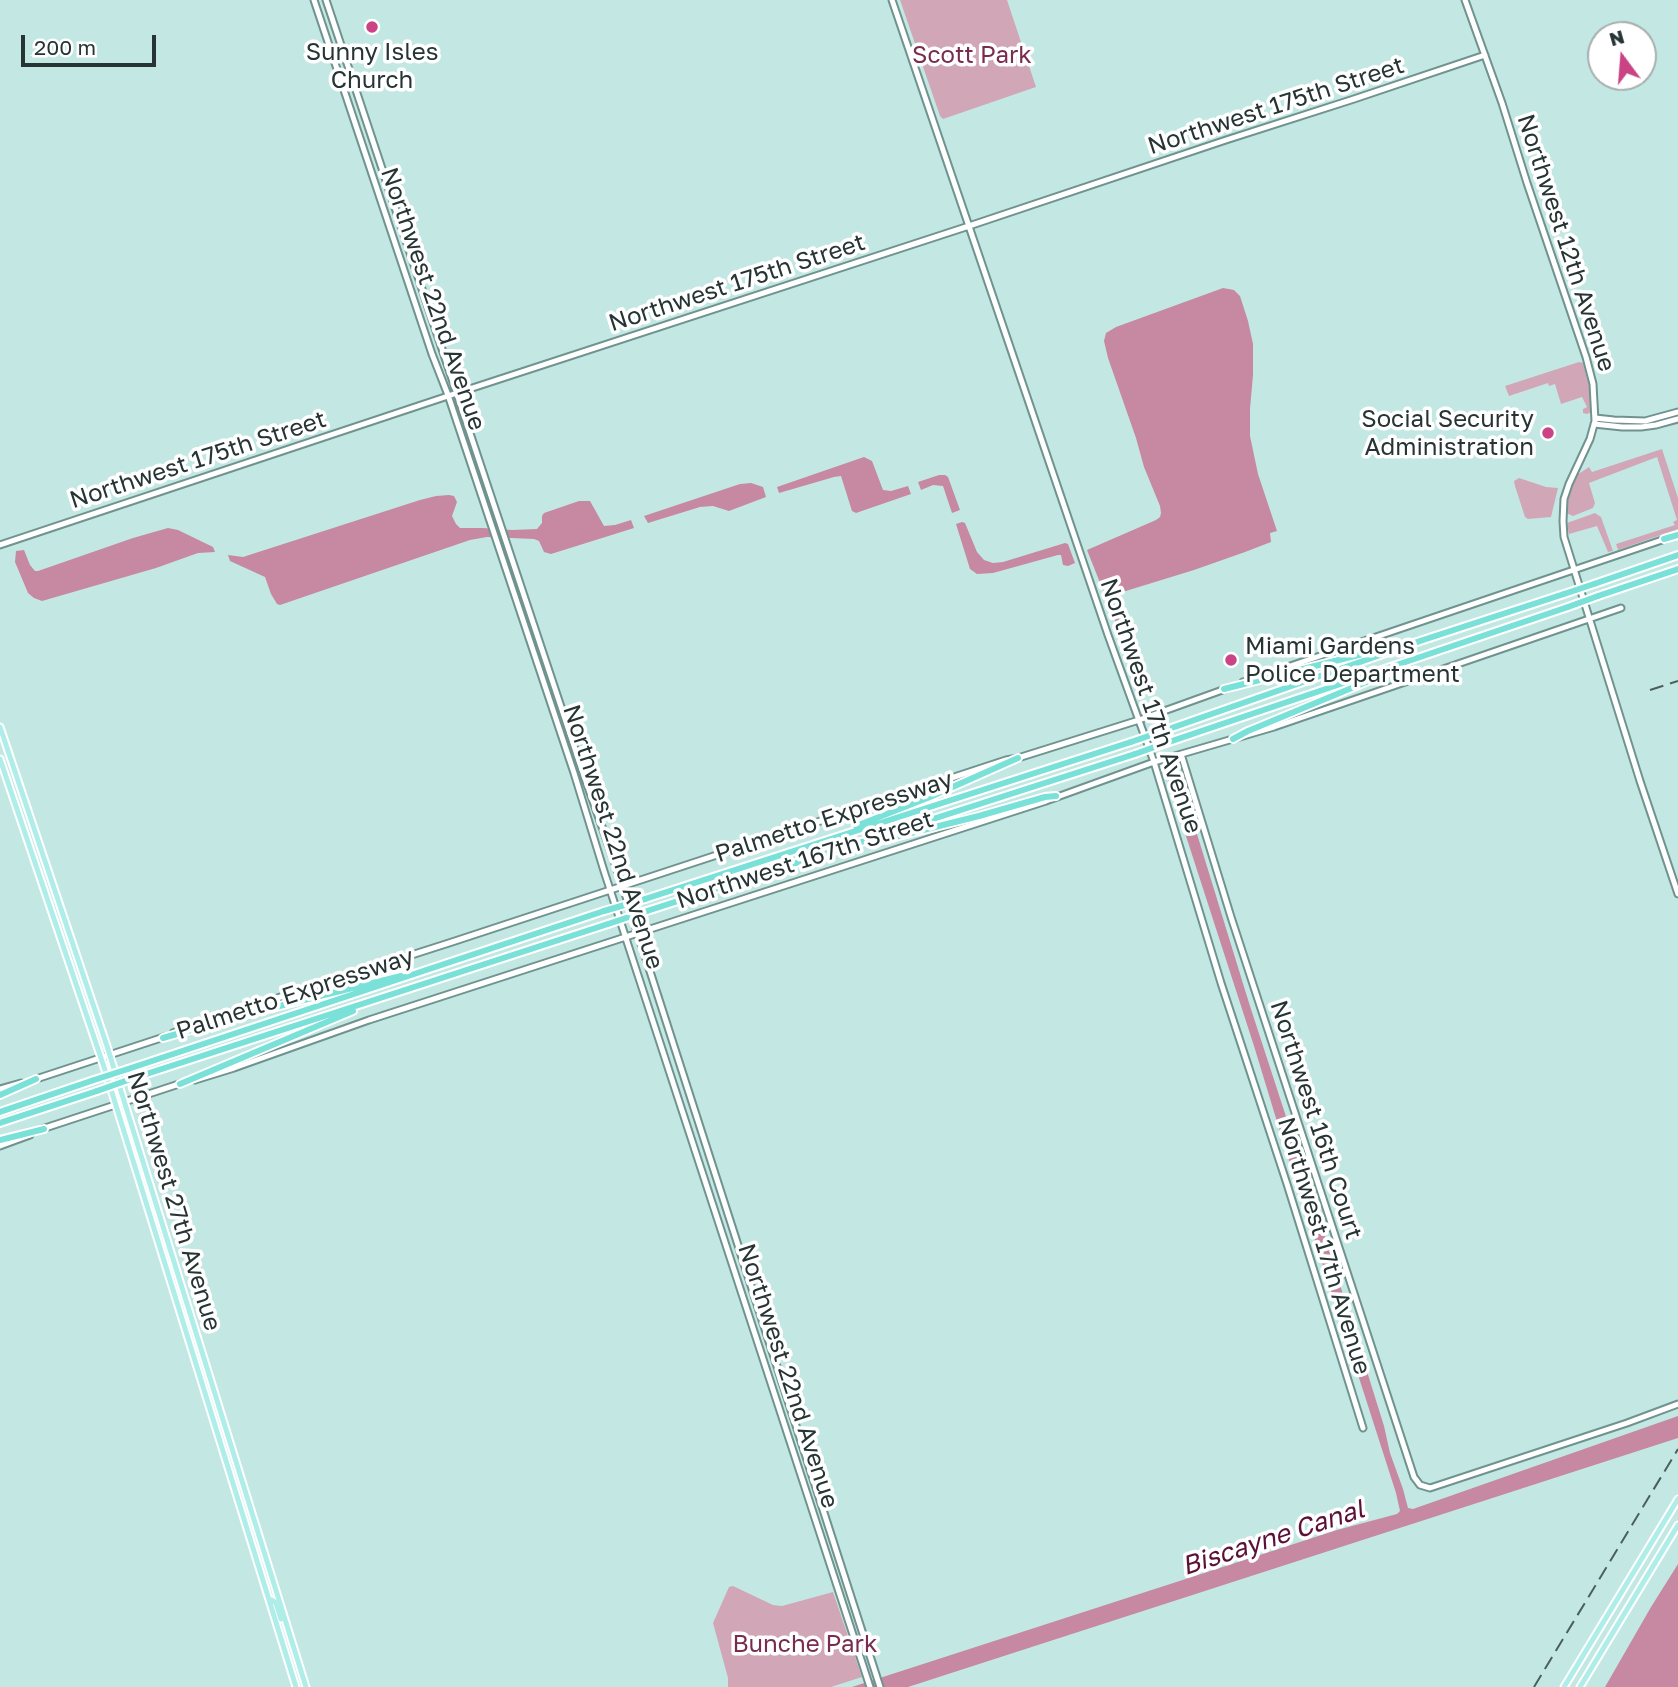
<!DOCTYPE html>
<style>
body{margin:0}
#map{position:relative;width:1678px;height:1687px;overflow:hidden;background:#c3e8e4;font-family:"Golos Text",sans-serif}
canvas{display:block}
.north{position:absolute;left:1587px;top:21px;width:70px;height:70px;box-sizing:border-box;background:#fff;border:2px solid #a8aeae;border-radius:50%;rotate:344deg;font-size:19px;font-weight:700;line-height:28px;text-align:center;color:#263534}
.north::after{content:'';display:block;margin:auto;width:24px;height:32px;background:#c94385;clip-path:polygon(50% 0,100% 100%,50% 72%,0 100%)}
.scale{position:absolute;left:21px;top:35px;width:135px;height:32px;box-sizing:border-box;border:4px solid #263534;border-top:0;padding-left:9px;font-size:21px;line-height:24px;white-space:nowrap;color:#263534;-webkit-text-stroke:5px #fff;paint-order:stroke}
</style>
<div id="map">
<canvas width="1678" height="1687"></canvas>
<div class="north">N</div>
<div class="scale">200 m</div>
</div>
<script>
const ctx = document.querySelector('canvas').getContext('2d');
ctx.lineJoin = 'round';
function fill(path, color) { ctx.fillStyle = color; ctx.fill(path, 'evenodd'); }
const poly = rows => new Path2D(rows.map(r => 'M' + r).join(''));
function trace(path, color, width, dash) { ctx.strokeStyle = color; ctx.lineWidth = width; ctx.lineCap = dash ? 'butt' : 'round'; ctx.setLineDash(dash || []); ctx.stroke(path); }
function label(font, color, halo, rows, align = 'center') {
  ctx.font = font + ' "Golos Text",sans-serif'; ctx.lineWidth = 7; ctx.setLineDash([]); ctx.textBaseline = 'middle'; ctx.strokeStyle = halo; ctx.fillStyle = color; for (const [text, x, y, turn = 0] of rows) {
    ctx.save(); ctx.translate(x, y); ctx.rotate((+turn || 0) * Math.PI / 180); ctx.textAlign = isNaN(turn) ? turn : align; if (halo) ctx.strokeText(text, 0, 0); ctx.fillText(text, 0, 0); ctx.restore();
  }
}
fill(poly([
 [900,0,1007,0,1036,87,943,119,940,116],
 [1579,362,1583,363,1589,386,1591,412,1587,414,1583,413,1583,409,1587,407,1582,397,1561,404,1555,384,1549,386,1548,383,1509,396,1505,386],
 [1662,449,1678,498,1678,529,1618,550,1616,544,1675,525,1673,522,1677,520,1657,457,1589,483,1595,503,1593,508,1573,516,1566,513,1569,495,1577,475,1589,467,1592,472],
 [1519,478,1546,487,1558,488,1551,517,1528,519,1525,517,1515,486,1514,481],
 [1595,513,1601,517,1613,551,1608,552,1597,526,1569,534,1567,523],
 [733,1586,773,1605,782,1606,833,1592,862,1677,831,1687,728,1687,728,1678,713,1623,729,1587]
]), '#d1a7b7');
fill(poly([
 [1223,288,1234,290,1240,296,1248,321,1253,344,1253,375,1250,409,1250,436,1258,474,1277,531,1270,533,1271,542,1245,552,1194,570,1116,594,1114,602,1119,619,1119,621,1116,623,1087,550,1156,520,1160,517,1161,513,1160,506,1144,467,1136,438,1108,358,1104,341,1106,333,1116,327],
 [864,457,872,461,883,490,891,491,908,486,911,494,856,513,852,511,841,476,834,477,779,493,777,487],
 [939,475,945,475,948,477,960,510,952,513,943,486,933,485,921,490,918,482],
 [751,483,763,487,766,497,729,511,713,506,700,507,648,523,644,516,740,484],
 [449,495,454,496,457,502,452,516,456,524,460,528,483,528,512,530,537,529,542,523,542,516,544,513,579,501,590,501,604,526,615,525,631,520,634,528,551,554,544,552,539,541,534,539,487,537,470,540,280,605,277,604,271,594,265,577,230,561,228,555,243,557,420,500,436,496],
 [962,522,965,523,977,552,984,560,993,563,1003,562,1065,543,1068,544,1075,563,1068,566,1063,565,1061,555,1058,555,993,573,977,574,970,569,956,524],
 [168,528,178,530,213,547,215,552,198,553,156,568,42,601,34,598,28,593,15,562,16,551,24,550,30,565,35,571,38,571,133,538],
 [1166,764,1174,771,1197,834,1249,1003,1322,1227,1384,1426,1390,1453,1403,1489,1408,1508,1413,1509,1678,1416,1678,1438,908,1687,852,1687,1337,1530,1397,1514,1400,1511,1396,1493,1282,1138,1254,1046,1174,799,1164,768,1164,765],
 [1678,1564,1678,1687,1605,1687,1651,1607]
]), '#c788a1');
const secondary = poly([
 [314,0,432,354,448,395,574,773,604,871,870,1687],
 [326,0,582,770,620,878,880,1687],
 [892,0,1108,635,1154,762,1221,983,1287,1184,1363,1428],
 [1465,0,1502,103,1527,183,1586,357,1593,384,1595,421,1590,439,1569,484,1564,499,1563,521,1564,537,1640,781,1678,894],
 [1595,418,1614,420,1645,421,1678,412],
 [1594,424,1622,427,1641,427,1656,425,1678,419],
 [0,545,457,393,969,226,1226,140,1354,99,1485,55],
 [1243,682,1665,539],
 [1181,754,1231,917,1414,1477,1420,1485,1430,1488,1627,1423,1678,1404],
 [173,1033,193,1025,452,942,1006,760,1018,758,1139,720,1228,688],
 [33,1080,164,1037],
 [195,1080,234,1068,369,1020,1046,801,1154,762,1274,727,1621,608],
 [0,1089,21,1083],
 [42,1129,182,1083],
 [0,1146,30,1135]
]);
const primary = poly([
 [0,727,107,1046,306,1687],
 [0,759,105,1070,296,1687],
 [269,1600,272,1600,276,1603,281,1619],
 [1564,1687,1678,1499],
 [1580,1687,1678,1525]
]);
const highway = poly([
 [1664,539,1678,535],
 [1594,584,1678,555],
 [1598,596,1678,569],
 [1224,689,1398,645],
 [1163,731,1420,641,1564,594],
 [1233,739,1248,731,1383,675,1391,670],
 [1166,743,1568,607],
 [856,826,930,797,1018,758],
 [875,842,979,816,1045,797,1056,796],
 [645,899,1131,742],
 [647,911,1135,754],
 [163,1038,235,1017,401,976],
 [128,1069,604,911],
 [131,1079,608,924],
 [180,1084,353,1011],
 [0,1095,36,1079],
 [0,1112,94,1080],
 [0,1123,97,1091],
 [0,1140,44,1129]
]);
trace(secondary, '#70938f', 9);
trace(primary, '#fff', 9);
trace(highway, '#fff', 10);
trace(secondary, '#fff', 5);
trace(primary, '#afede8', 5);
trace(highway, '#7ae1d8', 6);
trace(poly([
 [1650,690,1678,681],
 [1534,1687,1678,1449]
]), '#4b5f5d', 2, [14, 7]);
const highwayBridge = poly([
 [1564,594,1594,584],
 [1568,607,1598,596],
 [1131,742,1163,731],
 [1135,754,1166,743],
 [604,911,645,899],
 [608,924,647,911],
 [94,1080,128,1069],
 [97,1091,131,1079]
]);
trace(highwayBridge, '#fff', 10, []);
trace(highwayBridge, '#7ae1d8', 6);
for (const [x, y, r, color] of [
 [372,27,7,"#c94385"],
 [1548,433,7,"#c94385"],
 [1231,660,7,"#c94385"]
]) { const dot = new Path2D(); dot.arc(x, y, r, 0, 2 * Math.PI); ctx.fillStyle = color; ctx.fill(dot); trace(dot, '#fff', 2.5); }
label('24px', '#263534', '#fff', [
 ["Sunny Isles",372,52],
 ["Church",372,80],
 ["Social Security",1534,419,"right"],
 ["Administration",1534,447,"right"],
 ["Miami Gardens",1245,646,"left"],
 ["Police Department",1245,674,"left"]
]);
label('24px', '#772c50', '#fff', [
 ["Scott Park",972,55],
 ["Bunche Park",805,1644]
]);
label('24px', '#263534', '#fff', [
 ["Northwest 175th Street",1276,106,-18],
 ["Northwest 12th Avenue",1566,243,72],
 ["Northwest 175th Street",737,283,-18],
 ["Northwest 22nd Avenue",433,299,71],
 ["Northwest 175th Street",198,460,-18],
 ["Northwest 17th Avenue",1151,706,71],
 ["Palmetto Expressway",834,817,-18],
 ["Northwest 22nd Avenue",613,837,72],
 ["Northwest 167th Street",805,860,-18],
 ["Palmetto Expressway",295,994,-18],
 ["Northwest 16th Court",1316,1120,72],
 ["Northwest 27th Avenue",174,1201,73],
 ["Northwest 17th Avenue",1324,1246,73],
 ["Northwest 22nd Avenue",788,1376,72]
]);
label('italic 26px', '#5b1037', '#fff', [
 ["Biscayne Canal",1273,1538,-18]
]);
</script>
